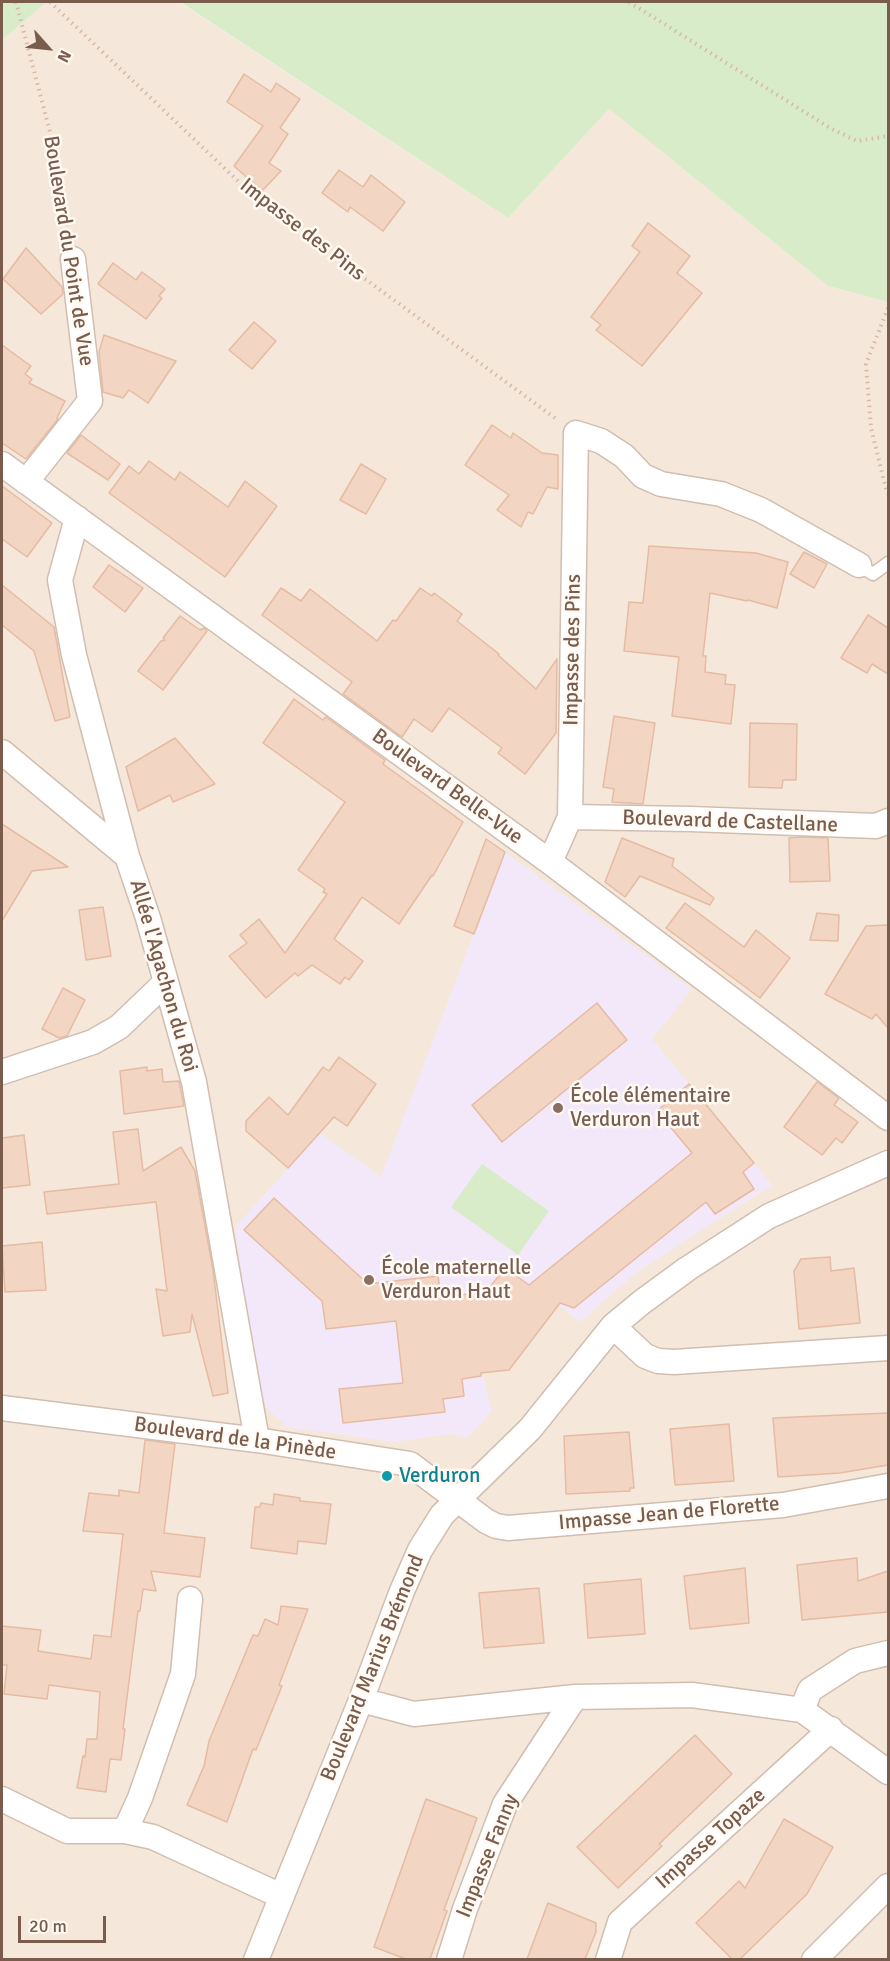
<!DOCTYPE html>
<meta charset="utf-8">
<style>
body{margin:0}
#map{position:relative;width:890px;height:1961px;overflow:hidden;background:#fdf6ec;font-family:Signika,sans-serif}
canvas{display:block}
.frame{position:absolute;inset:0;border:3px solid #7a5c4d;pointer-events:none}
.north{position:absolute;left:18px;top:18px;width:60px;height:60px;-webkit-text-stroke:4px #fffaf3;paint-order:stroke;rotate:117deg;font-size:16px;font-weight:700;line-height:24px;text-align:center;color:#7a5c4d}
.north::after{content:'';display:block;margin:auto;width:21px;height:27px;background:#7a5c4d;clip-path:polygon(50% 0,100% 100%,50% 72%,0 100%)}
.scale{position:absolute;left:18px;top:1916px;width:88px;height:27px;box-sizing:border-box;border:3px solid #7a5c4d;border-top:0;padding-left:8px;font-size:18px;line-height:21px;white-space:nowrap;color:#7a5c4d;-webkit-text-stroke:4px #fffaf3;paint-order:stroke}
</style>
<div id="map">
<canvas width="890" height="1961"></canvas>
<div class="frame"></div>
<div class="north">N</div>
<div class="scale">20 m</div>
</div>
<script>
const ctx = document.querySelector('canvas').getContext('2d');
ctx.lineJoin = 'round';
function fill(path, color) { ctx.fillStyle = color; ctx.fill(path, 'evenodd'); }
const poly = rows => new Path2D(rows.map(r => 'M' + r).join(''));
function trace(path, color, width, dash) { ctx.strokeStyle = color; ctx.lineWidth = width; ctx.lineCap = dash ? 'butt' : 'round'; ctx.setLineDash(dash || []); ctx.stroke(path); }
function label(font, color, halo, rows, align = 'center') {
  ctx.font = font + ' Signika,sans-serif'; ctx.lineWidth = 5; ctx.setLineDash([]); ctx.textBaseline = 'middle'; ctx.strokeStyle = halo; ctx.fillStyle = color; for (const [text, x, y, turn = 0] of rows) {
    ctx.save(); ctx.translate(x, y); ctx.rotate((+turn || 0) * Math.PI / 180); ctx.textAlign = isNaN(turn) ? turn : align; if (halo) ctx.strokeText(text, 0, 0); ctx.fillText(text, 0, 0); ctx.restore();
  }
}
fill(poly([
 [47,2,179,2,508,218,609,109,828,286,888,302,888,1959,2,1959,2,40]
]), '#f5e8da');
fill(poly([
 [505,852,692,989,652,1039,772,1185,640,1270,603,1301,581,1322,505,1267,486,1292,468,1294,471,1329,492,1411,467,1438,450,1434,394,1442,287,1427,266,1407,251,1354,235,1227,320,1133,381,1177]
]), '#f3e8fa');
fill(poly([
 [2,2,47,2,2,40],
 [180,2,888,2,888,302,828,286,609,109,508,218],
 [482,1164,549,1211,518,1255,451,1207]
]), '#d8ecc9');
const building = poly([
 [244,74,271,92,276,83,300,99,280,128,288,134,269,163,281,171,262,191,234,166,263,126,227,102,244,74],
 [339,170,363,187,371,175,405,202,383,231,350,207,348,212,322,193,339,170],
 [648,223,690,256,677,273,702,293,642,366,596,330,601,325,591,317,640,252,632,246,648,223],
 [26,248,62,287,63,294,41,314,3,279,26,248],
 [113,263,136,280,142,272,165,289,159,296,162,298,146,319,98,284,113,263],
 [254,322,276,341,252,369,229,350,254,322],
 [104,335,176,361,148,403,129,390,123,398,103,392,99,352,104,335],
 [2,345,31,366,25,374,32,379,29,383,65,401,57,418,58,419,26,459,2,443,2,345],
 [492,425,511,438,513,433,542,453,558,455,558,489,547,487,533,514,528,512,521,527,497,510,509,495,465,465,492,425],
 [81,435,120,464,108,480,67,453,81,435],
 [149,461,175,480,180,472,228,507,245,481,277,506,225,577,109,493,129,466,139,474,149,461],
 [361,464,386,479,366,514,340,500,361,464],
 [2,486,52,523,27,557,2,539,2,486],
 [649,546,756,553,788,562,777,608,748,600,747,601,710,593,703,656,706,656,705,672,726,675,725,684,735,685,731,724,672,716,679,657,624,651,629,602,643,603,649,546],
 [804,552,827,564,814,588,790,574,804,552],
 [109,565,143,588,125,612,93,587,109,565],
 [2,585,54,627,70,717,55,721,34,651,2,625,2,585],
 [281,588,301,601,310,589,377,641,393,620,396,621,420,588,432,596,434,593,462,614,457,621,499,654,498,655,536,689,557,659,556,733,525,774,498,753,502,748,449,708,432,732,414,719,402,737,343,694,352,682,262,615,281,588],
 [868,615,888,628,888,674,872,664,867,673,841,658,868,615],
 [180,616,200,630,204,628,207,631,163,690,138,671,161,641,165,640,163,638,180,616],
 [294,699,323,720,326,717,385,760,383,764,463,822,433,876,432,875,399,924,362,897,334,939,363,961,349,980,345,977,340,984,312,965,298,976,295,973,266,998,229,956,247,943,240,935,259,919,285,953,327,894,323,892,325,889,298,870,345,802,263,743,294,699],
 [614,716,655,723,643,804,612,802,614,789,603,787,614,716],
 [750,723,797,724,796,780,783,780,782,788,749,787,750,723],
 [175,738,215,784,173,802,170,795,138,811,126,767,175,738],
 [2,824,68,867,32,871,2,921,2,824],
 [802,837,828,838,830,881,790,882,789,838,802,837],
 [622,838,674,859,672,866,714,898,710,905,640,876,625,897,605,882,622,838],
 [486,839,505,852,474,934,454,926,486,839],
 [685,903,744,947,756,930,790,958,760,998,666,928,685,903],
 [103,907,111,956,86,960,79,910,103,907],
 [817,913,839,915,838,941,810,940,817,913],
 [888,925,888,1028,876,1014,872,1019,825,994,866,926,888,925],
 [63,988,85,1000,67,1036,59,1038,42,1029,63,988],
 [597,1003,627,1040,502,1142,472,1105,597,1003],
 [339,1057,376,1084,347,1126,334,1117,288,1168,246,1131,246,1121,269,1097,288,1115,323,1067,329,1071,339,1057],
 [147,1067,147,1071,162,1069,163,1082,179,1081,184,1106,124,1114,120,1071,147,1067],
 [817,1082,839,1098,834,1105,858,1122,842,1143,836,1138,822,1155,784,1127,817,1082],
 [689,1084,754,1163,743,1172,754,1189,715,1214,706,1202,574,1308,560,1303,509,1370,481,1373,481,1376,462,1379,464,1396,443,1399,445,1412,343,1423,339,1389,403,1383,396,1321,326,1329,322,1301,244,1230,274,1198,368,1284,438,1276,441,1297,486,1292,505,1268,529,1285,692,1153,657,1111,689,1084],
 [138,1129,143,1171,181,1147,195,1171,213,1270,228,1393,213,1396,192,1314,190,1332,163,1336,156,1289,167,1291,156,1202,47,1214,44,1192,119,1184,113,1132,138,1129],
 [24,1135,30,1185,2,1188,2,1138,24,1135],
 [42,1242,46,1290,5,1292,2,1246,42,1242],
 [830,1257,831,1271,854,1268,860,1323,799,1329,794,1271,801,1259,830,1257],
 [888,1413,888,1465,840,1473,778,1477,773,1418,888,1413],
 [729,1424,734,1481,675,1485,670,1429,729,1424],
 [629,1432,634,1488,630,1488,630,1491,566,1494,564,1436,629,1432],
 [145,1440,175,1444,164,1533,205,1538,200,1577,151,1571,156,1591,143,1589,140,1611,138,1611,123,1729,125,1729,121,1760,110,1759,106,1792,77,1788,83,1756,85,1757,87,1739,97,1739,100,1692,49,1685,47,1699,4,1694,7,1665,2,1665,2,1626,41,1630,38,1651,91,1659,94,1635,111,1637,123,1534,83,1531,89,1493,119,1496,119,1490,139,1493,145,1440],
 [274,1494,300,1498,300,1501,331,1504,326,1544,298,1541,297,1554,251,1548,255,1507,260,1507,261,1503,273,1505,274,1494],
 [857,1558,858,1581,888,1571,888,1612,802,1620,797,1565,857,1558],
 [745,1568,749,1623,690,1629,684,1576,745,1568],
 [641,1579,645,1634,588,1638,584,1584,641,1579],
 [539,1588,544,1643,484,1648,479,1593,539,1588],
 [281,1606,308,1609,279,1685,282,1686,256,1750,253,1749,227,1822,187,1805,204,1766,209,1741,253,1635,258,1636,265,1619,278,1625,281,1606],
 [695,1735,732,1774,659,1844,662,1846,618,1888,577,1847,695,1735],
 [426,1799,477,1818,444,1910,447,1911,430,1959,406,1959,374,1947,426,1799],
 [784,1819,833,1847,807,1894,740,1959,732,1959,696,1923,739,1881,745,1888,784,1819],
 [548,1903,596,1923,596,1932,585,1959,527,1959,548,1903]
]);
fill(building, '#f3d5c3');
trace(building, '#e6bba3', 1.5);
const lane = poly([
 [859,565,873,574,888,563]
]);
const street = poly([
 [2,464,550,862,888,1118],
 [26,482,90,401,73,259],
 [77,518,60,580,74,655,127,856,148,918,194,1082,257,1440],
 [2,752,127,856],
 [570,817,691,819,876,826,888,821],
 [550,862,570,817,576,433,601,441,624,456,643,476,661,484,721,494,761,510,859,565],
 [2,1072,93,1042,119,1027,165,983],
 [613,1326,645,1356,658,1361,674,1362,888,1348],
 [2,1408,257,1440,410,1464,486,1521,496,1526,508,1528,783,1505,888,1486],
 [361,1700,414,1714,575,1697,692,1695,802,1710,888,1772],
 [802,1710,810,1690,855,1661,888,1653],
 [2,1799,67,1831,125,1831,153,1837,281,1896],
 [125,1831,140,1798,183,1674,190,1599],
 [256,1960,361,1700,402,1591,420,1550,442,1515,530,1429,613,1326,642,1302,687,1269,769,1216,888,1163],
 [449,1960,465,1909,505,1804,575,1697],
 [608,1960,620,1922,831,1729],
 [814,1960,888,1886]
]);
trace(lane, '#d1beb0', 15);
trace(street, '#d1beb0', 27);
trace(poly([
 [16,2,55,151,69,235],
 [50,2,260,202,555,418],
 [629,2,830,128,857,141,888,136],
 [888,308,866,364,871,428,887,493,888,494]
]), '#d9b8a5', 4, [1.5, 4.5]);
trace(lane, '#fff', 12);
trace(street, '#fff', 24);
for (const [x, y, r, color] of [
 [558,1108,6,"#8d6e63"],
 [369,1280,6,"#8d6e63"],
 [387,1476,6,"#0f9aa8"]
]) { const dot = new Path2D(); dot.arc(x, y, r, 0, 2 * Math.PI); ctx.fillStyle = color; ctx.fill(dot); trace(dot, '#fffaf3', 2); }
label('21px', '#7a5c4d', '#fffaf3', [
 ["Impasse des Pins",302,230,38],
 ["Boulevard du Point de Vue",68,251,81],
 ["Impasse des Pins",573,650,-89],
 ["Boulevard Belle-Vue",447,787,36],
 ["Boulevard de Castellane",730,822,2],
 ["Allée l'Agachon du Roi",163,976,74],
 ["Boulevard de la Pinède",235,1439,8],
 ["Impasse Jean de Florette",669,1514,-5],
 ["Boulevard Marius Brémond",373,1668,-68],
 ["Impasse Topaze",711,1839,-42],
 ["Impasse Fanny",488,1856,-68]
]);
label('21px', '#785e54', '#fffaf3', [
 ["École élémentaire",570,1096],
 ["Verduron Haut",570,1120],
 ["École maternelle",381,1268],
 ["Verduron Haut",381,1292]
], 'left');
label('21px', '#0d838f', '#fffaf3', [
 ["Verduron",399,1476]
], 'left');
</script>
